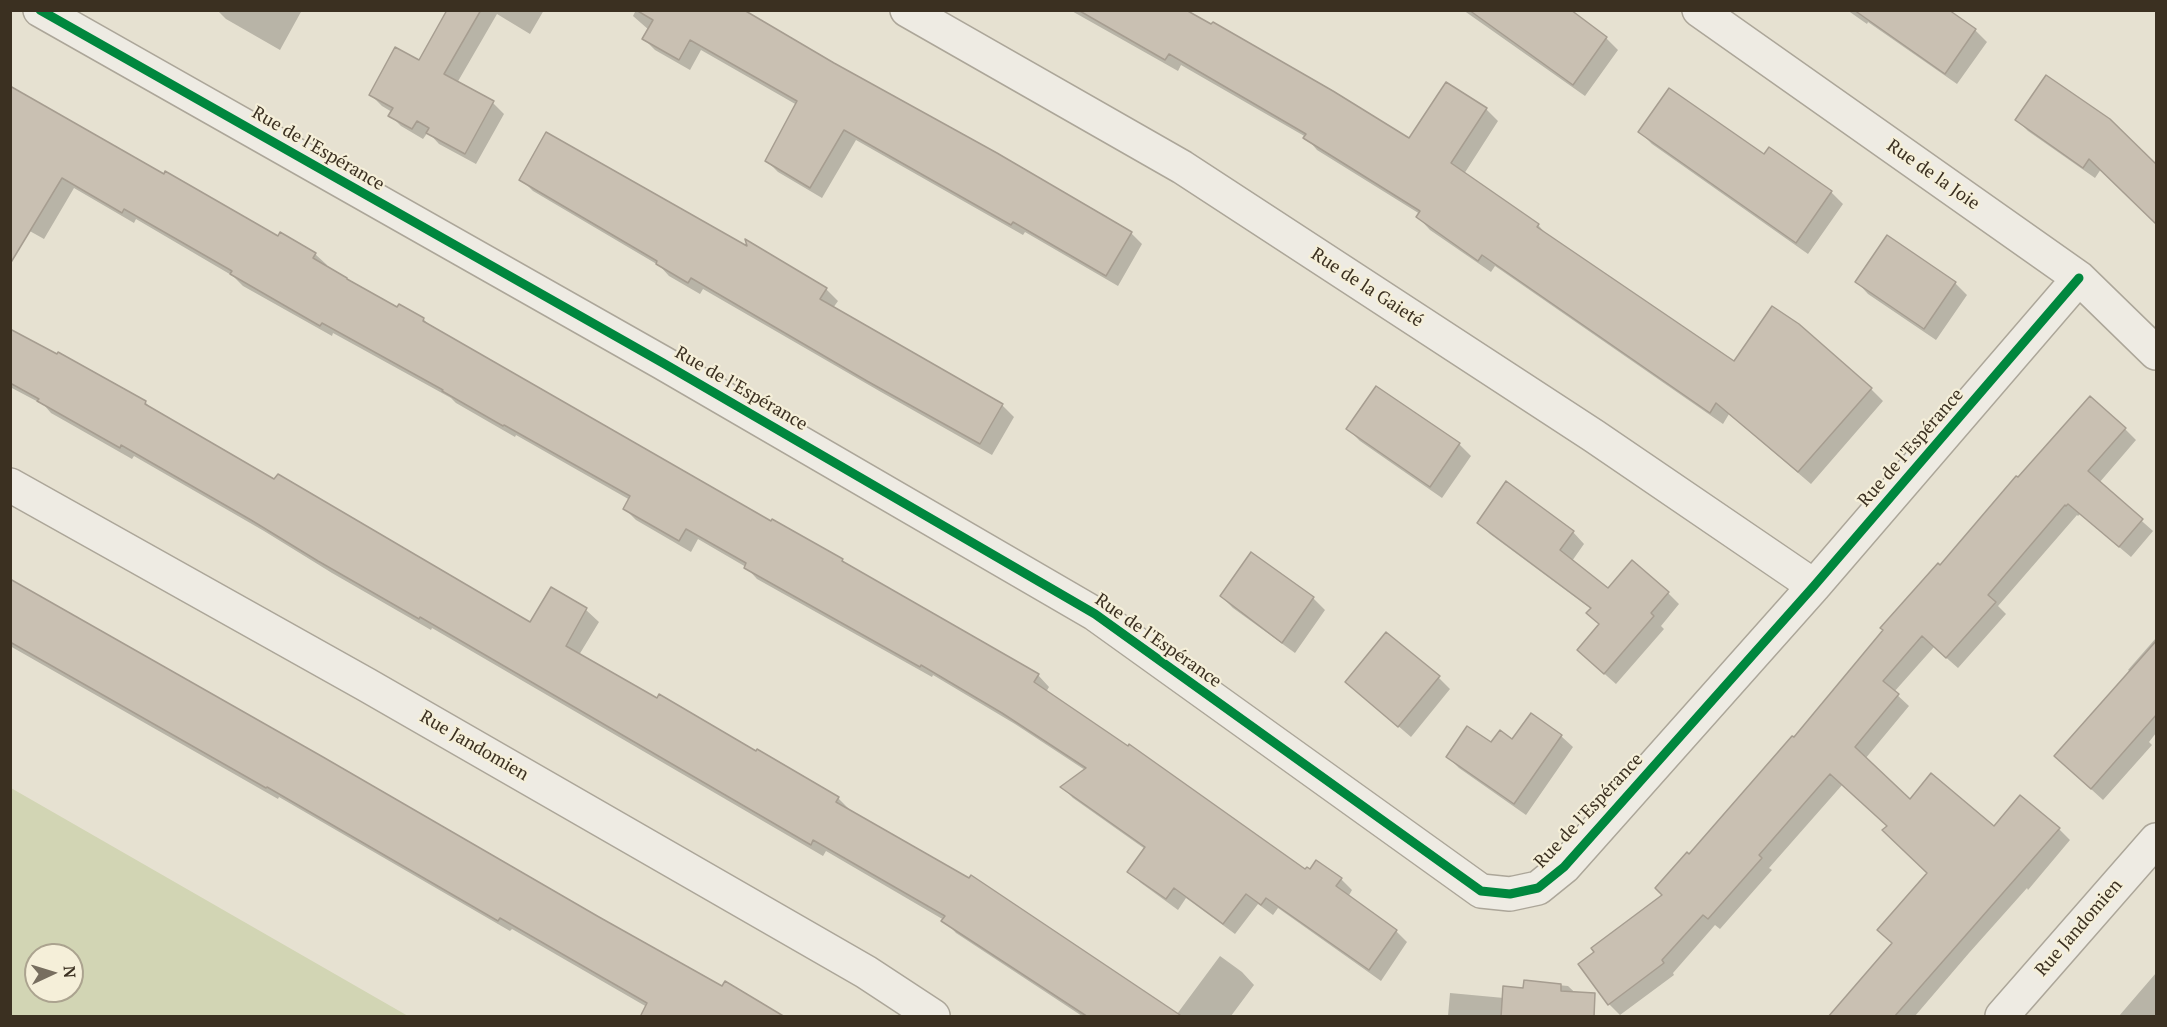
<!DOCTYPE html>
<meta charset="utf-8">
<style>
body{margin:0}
#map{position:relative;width:2167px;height:1027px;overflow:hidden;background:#e6e1d1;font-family:"PT Serif",serif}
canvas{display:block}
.frame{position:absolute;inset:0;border:12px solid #3b3021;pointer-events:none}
.north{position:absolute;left:24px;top:943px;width:60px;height:60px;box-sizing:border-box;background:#f5efd9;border:2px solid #aba38f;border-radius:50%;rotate:86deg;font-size:16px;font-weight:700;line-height:24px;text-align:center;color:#3b3021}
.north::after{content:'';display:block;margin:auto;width:21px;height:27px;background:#776e5f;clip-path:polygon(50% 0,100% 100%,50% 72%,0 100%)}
</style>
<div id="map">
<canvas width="2167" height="1027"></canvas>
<div class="frame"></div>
<div class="north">N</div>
</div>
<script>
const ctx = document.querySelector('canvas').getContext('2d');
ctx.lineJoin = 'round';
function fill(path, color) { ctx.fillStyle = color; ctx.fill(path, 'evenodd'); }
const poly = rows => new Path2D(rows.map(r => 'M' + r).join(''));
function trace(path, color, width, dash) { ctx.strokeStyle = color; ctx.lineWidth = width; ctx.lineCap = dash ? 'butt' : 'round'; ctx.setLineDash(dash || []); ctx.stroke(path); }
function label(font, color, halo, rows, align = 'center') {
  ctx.font = font + ' "PT Serif",serif'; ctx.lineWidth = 4.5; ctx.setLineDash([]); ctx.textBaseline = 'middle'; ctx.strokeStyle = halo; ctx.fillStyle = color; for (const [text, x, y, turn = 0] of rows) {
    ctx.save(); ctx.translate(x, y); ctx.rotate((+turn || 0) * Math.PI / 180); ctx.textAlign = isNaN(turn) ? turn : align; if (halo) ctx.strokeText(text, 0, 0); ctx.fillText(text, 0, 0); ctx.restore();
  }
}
fill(poly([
 [10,788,11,788,408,1016,11,1016],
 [36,955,72,955,72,991,36,991]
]), '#d2d5b4');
fill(poly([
 [217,10,302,10,280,50,226,19],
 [449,10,544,10,530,34,497,14,457,83,493,103,504,114,476,164,439,144,428,132,423,139,401,126,390,115,392,112,382,106,371,95,420,62],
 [632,10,744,10,747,14,1131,233,1142,244,1118,286,1025,232,1023,235,856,140,822,198,778,172,767,161,797,105,701,50,690,70,655,50,644,39,649,30,633,16,635,12],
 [1070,10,1183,10,1410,140,1486,109,1498,121,1464,174,1538,225,1551,239,1734,364,1871,389,1883,401,1811,484,1729,414,1723,424,1495,266,1491,272,1430,230,1418,217,1420,214,1317,150,1306,137,1181,65,1178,71],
 [1463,10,1556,10,1577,17,1606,38,1618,50,1585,96],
 [1847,10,1947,10,1975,30,1987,42,1957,84,1868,22,1867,24],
 [10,88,278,238,315,254,327,265,325,267,398,309,423,319,433,328,771,523,772,521,842,561,848,566,1038,675,1049,687,1046,692,1306,871,1341,879,1352,890,1348,897,1396,931,1407,942,1381,981,1278,908,1273,915,1258,904,1235,934,1186,898,1178,910,1141,883,1129,872,1145,849,1073,798,1062,787,1085,770,1015,724,933,675,932,677,757,579,746,567,698,539,691,552,636,520,625,509,630,500,516,435,515,437,456,403,451,398,333,333,332,336,243,286,233,276,136,219,134,223,74,188,44,239,10,220],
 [2017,120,2156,167,2101,169,2095,178,2028,131],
 [1640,132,1764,156,1831,192,1843,204,1808,254,1652,144],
 [521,179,749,249,826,289,838,301,833,308,1002,405,1014,417,992,455,881,392,703,289,700,294,669,276,660,266,533,191],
 [1857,282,1955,283,1967,295,1936,340,1868,294],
 [10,330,145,402,154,411,531,624,551,589,586,610,599,622,579,655,658,700,838,798,850,810,1177,1014,1220,956,1242,972,1254,985,1231,1016,1082,1016,956,933,944,920,826,851,823,856,432,628,431,630,332,573,264,531,134,456,132,459,51,413,44,405,10,387],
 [1376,388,1459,444,1471,456,1442,498,1360,441,1348,429],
 [2125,429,2136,440,2099,483,2153,531,2131,557,2080,514,2078,516,2077,515,1998,606,2006,614,1958,668,1934,647,1894,692,1909,706,1865,759,1910,801,1994,828,2059,829,2070,840,2028,890,2027,888,1969,953,1915,1016,1830,1016,1893,943,1929,873,1888,826,1843,784,1769,868,1772,870,1720,929,1715,925,1673,973,1674,975,1620,1015,1609,1004,1664,895,1690,857,1794,739,1940,567],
 [1479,523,1573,532,1584,544,1572,561,1608,590,1668,593,1679,604,1661,626,1664,629,1616,684,1590,661,1600,625,1591,609,1490,534],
 [1251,555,1313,598,1325,610,1295,653,1233,608,1221,596],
 [10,582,598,918,723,988,782,1016,647,1007,512,929,510,931,279,797,278,799,10,646],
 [2156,638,2156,733,2149,742,2152,745,2103,800,2068,768,2131,672,2128,670],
 [1438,677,1450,689,1411,737,1347,682],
 [1561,736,1573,747,1526,815,1459,768,1448,757,1513,741],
 [2156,973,2156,1016,2119,1016],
 [1525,982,1568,986,1586,1003,1584,1016,1448,1016,1450,993,1504,998,1525,989]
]), '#0003');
const building = poly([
 [447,10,481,10,444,74,494,101,465,154,426,133,429,128,417,121,412,129,388,116,393,108,369,95,395,47,419,60,447,10],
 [636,10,744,10,834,63,997,153,1132,232,1106,276,1013,222,1011,225,844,130,810,188,765,161,797,101,690,40,679,60,642,39,653,20,636,10],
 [1078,10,1186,10,1211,24,1213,22,1333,91,1409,138,1446,82,1487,108,1451,163,1539,224,1537,227,1734,361,1772,306,1799,324,1872,388,1798,472,1716,403,1710,413,1482,255,1478,261,1416,217,1420,211,1303,138,1306,134,1169,54,1165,60,1078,10],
 [1469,10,1571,10,1607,37,1573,85,1469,10],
 [1854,10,1949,10,1976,29,1945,74,1854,10],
 [2046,75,2110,119,2157,165,2157,225,2089,159,2083,168,2015,120,2046,75],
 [10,86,164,174,165,171,278,236,280,232,316,253,313,258,347,278,347,279,397,307,399,304,424,318,423,321,771,521,772,519,843,559,842,561,1039,674,1034,682,1128,746,1129,744,1305,869,1307,867,1310,869,1316,860,1342,878,1336,886,1397,930,1369,970,1266,898,1261,905,1246,894,1223,924,1174,888,1166,899,1127,872,1145,847,1060,787,1086,768,1002,713,921,665,920,667,744,568,746,563,686,529,679,541,623,509,630,496,504,425,503,426,442,391,443,390,322,323,320,326,230,274,232,271,124,209,122,213,62,178,10,264,10,86],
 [1669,88,1764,154,1769,147,1832,191,1796,243,1638,132,1669,88],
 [546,132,747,246,745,239,827,288,820,299,1003,404,980,444,867,381,691,278,688,283,656,264,657,261,519,180,546,132],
 [1887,235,1956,282,1924,329,1855,282,1887,235],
 [10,329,57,354,58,352,146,401,145,404,274,479,278,474,530,622,551,587,587,608,566,646,657,698,659,694,756,751,757,749,839,797,836,802,969,878,971,875,1183,1017,1088,1017,941,921,945,916,813,840,811,845,420,617,419,619,318,561,251,520,121,445,120,448,37,401,39,399,10,383,10,329],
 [1376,386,1460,443,1430,487,1346,429,1376,386],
 [2090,396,2126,428,2088,471,2143,519,2119,547,2068,504,2066,506,2065,505,1988,595,1996,602,1946,658,1922,636,1883,681,1899,694,1855,747,1910,799,1931,773,1994,826,2020,795,2060,828,1894,1017,1828,1017,1892,943,1877,930,1927,873,1882,830,1887,826,1830,774,1759,855,1762,858,1708,919,1703,915,1662,960,1664,963,1608,1005,1578,964,1594,952,1591,948,1662,895,1655,888,1687,852,1689,854,1792,736,1794,737,1883,630,1880,628,1938,563,1940,565,2016,476,2018,477,2090,396],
 [1506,481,1574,531,1560,550,1608,588,1632,560,1669,592,1651,613,1654,616,1604,674,1577,650,1599,624,1586,613,1591,608,1477,523,1506,481],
 [1251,552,1314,597,1282,643,1220,596,1251,552],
 [10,579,323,757,599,917,722,986,725,981,785,1017,640,1017,647,1003,500,918,498,921,267,787,266,788,10,642,10,579],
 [1386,632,1440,676,1398,727,1345,682,1386,632],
 [2157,640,2157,714,2091,789,2054,756,2157,640],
 [1531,713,1562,735,1514,804,1446,757,1467,726,1491,742,1500,730,1512,739,1531,713],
 [1524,980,1561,984,1561,991,1595,993,1594,1017,1501,1017,1503,986,1523,988,1524,980]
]);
fill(building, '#c9c0b2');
trace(building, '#a69d90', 1.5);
const minor = poly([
 [40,10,663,363,1095,614,1481,891,1510,894,1538,888,1564,867,1814,586,2079,278],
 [907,10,1182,167,1594,436,1814,586],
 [1699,10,2079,278,2156,353],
 [10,485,367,685,866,972,933,1016],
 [2002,1016,2156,840]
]);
trace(minor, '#aca699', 36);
trace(minor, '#eeebe3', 33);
trace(poly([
 [40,10,663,363,1095,614,1481,891,1510,894,1538,888,1564,867,1814,586,2079,278]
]), '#00873e', 9);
label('18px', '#3b3021', '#f5efd9', [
 ["Rue de l'Espérance",318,149,30],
 ["Rue de la Joie",1933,175,35],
 ["Rue de la Gaieté",1367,288,33],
 ["Rue de l'Espérance",741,389,30],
 ["Rue de l'Espérance",1911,448,-49],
 ["Rue de l'Espérance",1158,641,35],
 ["Rue Jandomien",474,746,30],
 ["Rue de l'Espérance",1589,811,-47],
 ["Rue Jandomien",2079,928,-49]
]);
</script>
